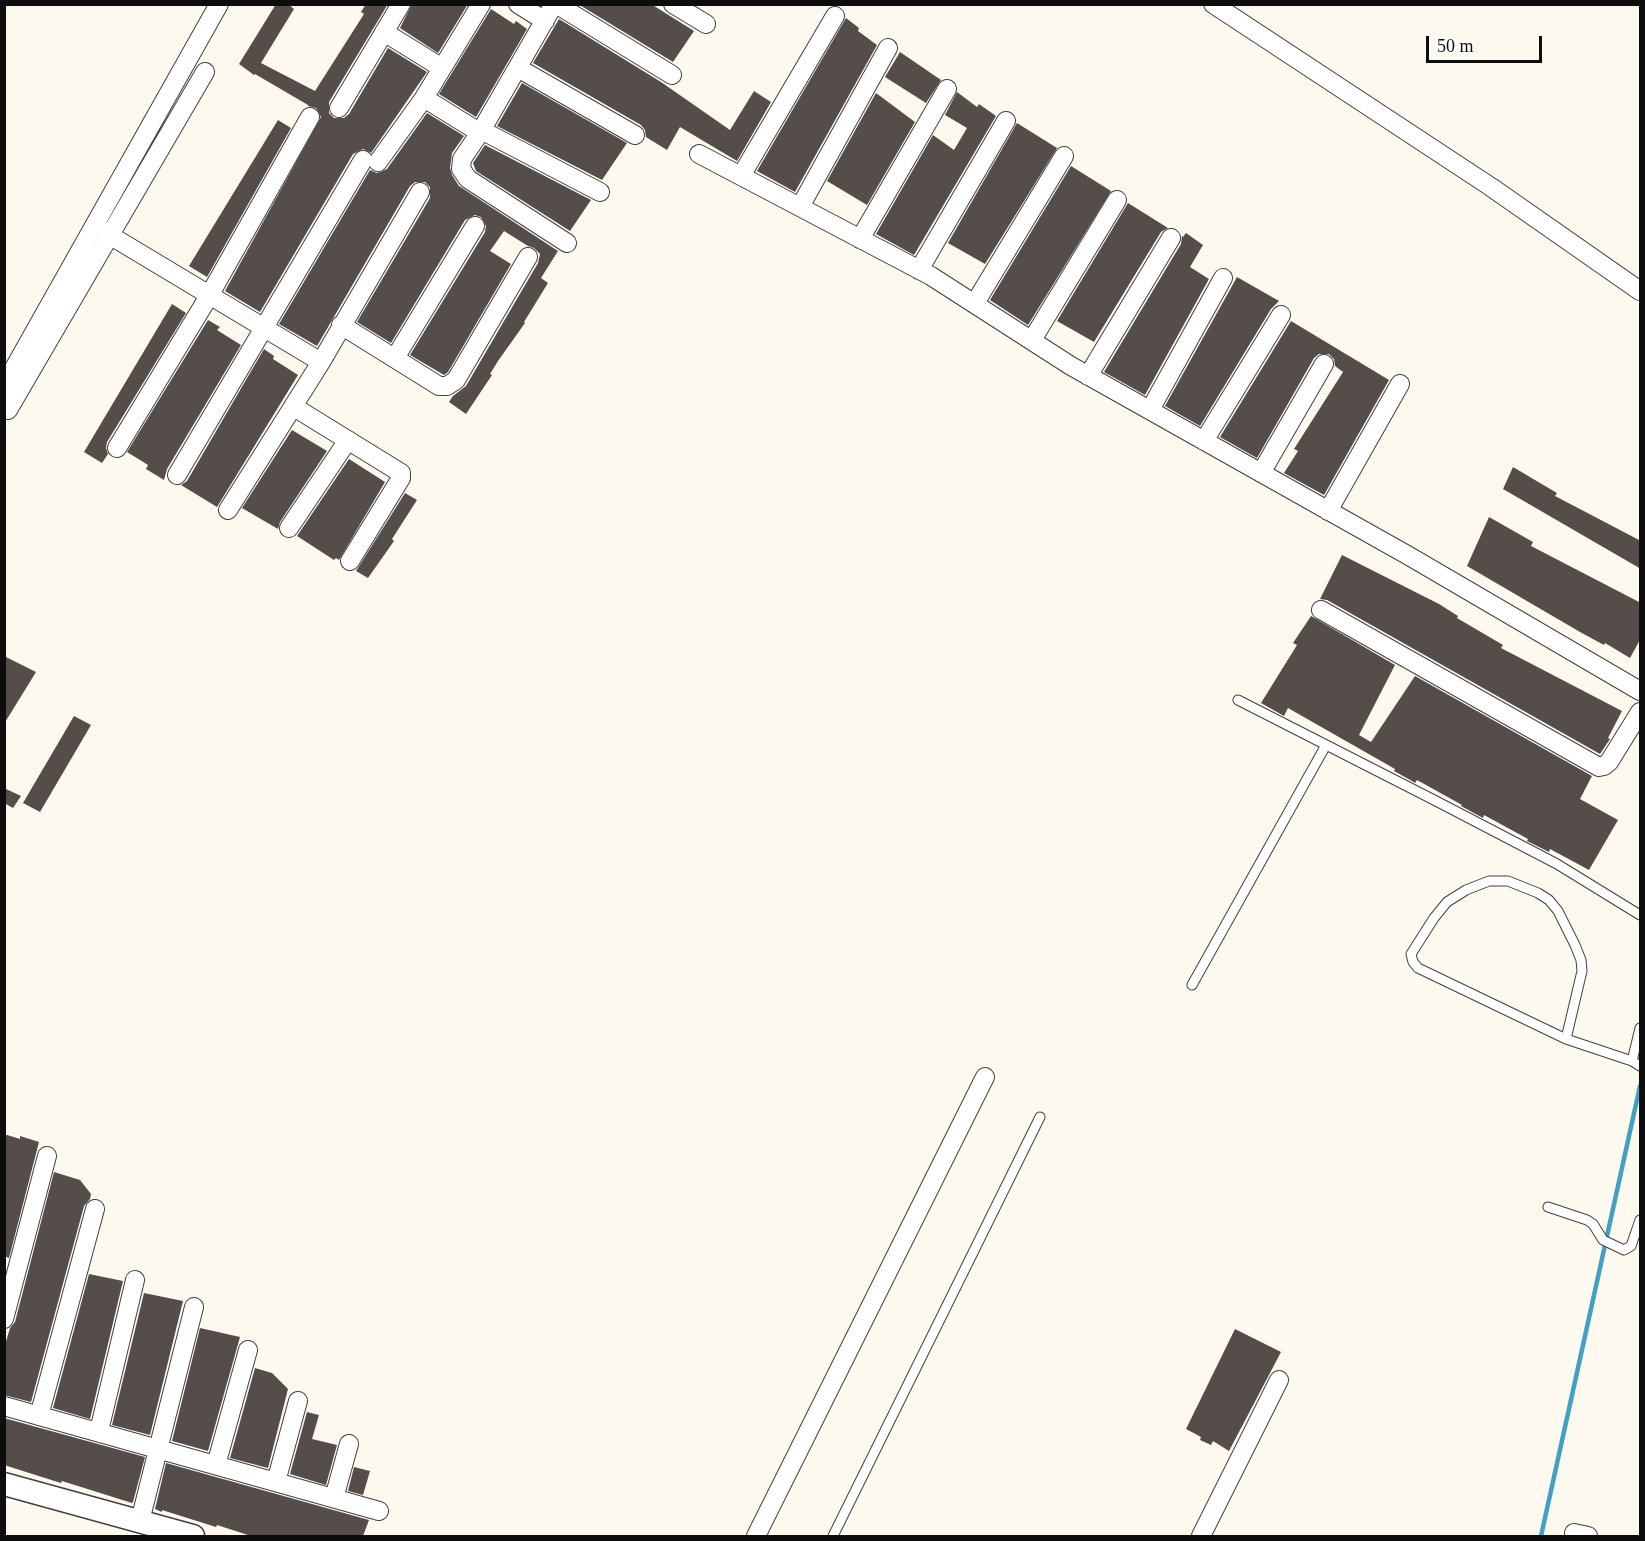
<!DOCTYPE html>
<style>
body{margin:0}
#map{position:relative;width:1645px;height:1541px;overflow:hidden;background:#fef9ee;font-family:"Times New Roman",serif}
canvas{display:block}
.frame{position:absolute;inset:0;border:6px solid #0d0d0d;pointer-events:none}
.scale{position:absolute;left:1426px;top:36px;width:116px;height:27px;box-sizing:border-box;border:3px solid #0d0d0d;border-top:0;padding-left:8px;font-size:18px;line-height:21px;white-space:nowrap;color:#0d0d0d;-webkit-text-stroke:4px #fff;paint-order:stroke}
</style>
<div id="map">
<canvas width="1645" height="1541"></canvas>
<div class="frame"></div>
<div class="scale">50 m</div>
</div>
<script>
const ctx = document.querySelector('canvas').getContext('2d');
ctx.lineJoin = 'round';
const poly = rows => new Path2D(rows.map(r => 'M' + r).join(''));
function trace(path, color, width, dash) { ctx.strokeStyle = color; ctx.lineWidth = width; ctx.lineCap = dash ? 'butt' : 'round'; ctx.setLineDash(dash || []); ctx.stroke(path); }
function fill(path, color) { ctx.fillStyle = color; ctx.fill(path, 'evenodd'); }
trace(poly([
 [1541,1536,1640,1086]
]), '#41a0c4', 4.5);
fill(poly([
 [276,4,288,4,294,9,261,63,315,91,364,14,361,12,366,4,388,4,329,102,329,113,334,118,344,118,349,114,388,48,427,72,371,153,363,149,353,154,260,312,225,291,321,117,316,108,308,106,308,105,255,74,254,75,239,64],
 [412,4,468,4,438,53,400,28],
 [578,4,651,4,694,31,673,62],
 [491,9,514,24,516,21,527,29,476,117,439,94],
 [846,18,859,28,858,31,877,45,795,192,757,171],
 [559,19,661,82,730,130,754,91,771,102,737,161,680,127,667,150,646,137,645,130,641,125,533,63],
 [900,52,941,80,926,103,885,77],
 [522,83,627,143,602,180,497,126],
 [957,92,977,107,979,104,996,116,914,255,876,234,933,135,954,150,967,128,945,115],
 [876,93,915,122,867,205,827,181],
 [427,113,464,136,452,153,450,168,452,175,459,186,558,251,541,278,548,283,524,322,525,323,498,361,490,374,492,375,466,414,449,402,453,396,466,386,538,263,540,254,534,248,528,246,504,231,490,251,511,264,448,372,444,375,410,355,485,232,486,226,481,217,475,215,465,220,391,343,357,322,430,198,430,187,425,182,415,182,410,186,317,346,279,324,370,170,377,173,387,169],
 [278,120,291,128,207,277,189,266],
 [1017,123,1057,148,985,264,948,243],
 [485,145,591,200,570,231,476,171,473,163],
 [1071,166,1111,191,1028,325,990,300],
 [1128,203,1168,228,1161,232,1094,342,1057,321],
 [1186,233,1203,245,1190,267,1209,279,1145,395,1104,372,1181,244,1182,236,1183,237],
 [1237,277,1279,301,1271,309,1200,426,1165,406],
 [172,304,186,313,107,442,106,448,108,454,102,463,84,452],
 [208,320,220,327,217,330,241,345,167,469,164,480,146,469,148,465,127,452],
 [1291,321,1389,380,1324,495,1284,473,1298,451,1294,449,1343,372,1335,366,1334,359,1329,354,1319,354,1314,358,1257,458,1220,437],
 [264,349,274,356,273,359,298,375,217,507,181,485,187,481],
 [292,430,327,451,280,522,278,529,242,508],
 [349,459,385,482,339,560,336,558,334,560,297,536],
 [1513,467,1557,493,1555,496,1641,541,1641,569,1503,489],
 [405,493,417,500,392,539,394,541,368,578,356,571],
 [1489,517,1533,542,1531,546,1641,603,1641,638,1630,658,1605,643,1604,645,1580,632,1467,566],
 [1342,555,1439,604,1458,616,1457,618,1503,645,1501,648,1622,711,1608,738,1610,739,1600,754,1327,600,1320,599],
 [1311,616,1395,665,1359,735,1371,742,1415,676,1592,776,1580,799,1618,820,1589,870,1550,849,1549,852,1527,841,1528,839,1484,815,1483,818,1461,806,1462,805,1417,780,1415,783,1412,781,1394,771,1395,769,1288,708,1284,716,1261,703,1297,645,1293,643],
 [4,656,36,672,4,724],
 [74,716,91,725,40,812,23,803],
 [4,788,21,796,13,808,4,803],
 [4,1134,20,1139,20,1136,39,1142,9,1258,4,1256],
 [54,1172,80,1180,91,1194,90,1199,84,1206,31,1402,4,1395,4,1348,10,1328,15,1322],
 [89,1274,123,1281,90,1419,53,1408],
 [144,1293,183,1301,150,1435,112,1425],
 [200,1328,240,1337,208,1451,172,1441],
 [1235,1329,1281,1352,1229,1451,1213,1441,1211,1445,1200,1440,1201,1437,1186,1429],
 [255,1368,272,1373,288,1389,268,1468,230,1458],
 [307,1412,319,1415,312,1439,337,1445,326,1485,290,1474],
 [4,1418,145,1457,133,1502,132,1503,62,1481,61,1483,45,1478,4,1465],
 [166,1463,369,1520,363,1536,251,1536,217,1525,216,1527,162,1510,162,1512,155,1509],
 [354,1467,370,1471,363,1495,348,1491]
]), '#554d4a');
const service = poly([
 [1238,700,1438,802,1557,864,1640,915],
 [1192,985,1326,745],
 [1640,1028,1632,1061,1640,1066],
 [1566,1039,1582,971,1581,960,1575,945,1558,911,1549,900,1538,893,1508,881,1489,881,1466,890,1447,902,1434,918,1411,954,1413,962,1418,968,1566,1039,1632,1061],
 [1548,1207,1587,1220,1593,1224,1603,1240,1624,1250,1631,1246,1640,1220],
 [833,1536,1040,1117]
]);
const minor = poly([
 [518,4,545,21],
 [554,4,481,131,462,159,461,169,468,179,567,243],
 [556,4,672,75],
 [673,4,706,24],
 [1213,4,1491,187,1640,291],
 [384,32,442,68],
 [518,68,635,135],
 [424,98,474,129,485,132,600,192],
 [339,108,401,4],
 [699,154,931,276,1071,366,1409,556,1640,691],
 [378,162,424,98,481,4],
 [741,176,835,16],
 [800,207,888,48],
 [101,230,321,362],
 [860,239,947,89],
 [919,270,1006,121],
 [975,303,1064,156],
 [341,325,439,386,447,386,456,380,528,257],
 [1032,340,1117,200],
 [395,358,475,226],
 [1088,376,1171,238],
 [4,386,219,4],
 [294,407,401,473,401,478,350,561],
 [8,410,205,72],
 [1150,410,1223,278],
 [1204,441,1281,315],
 [117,448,209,296,310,117],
 [1261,473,1324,364],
 [177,475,363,160],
 [228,510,321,362,420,192],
 [1328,511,1400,384],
 [289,528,348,440],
 [1321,610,1599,767,1604,766,1609,762,1640,712],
 [4,1319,47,1156],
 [4,1406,379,1511],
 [39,1416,95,1209],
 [99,1431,135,1280],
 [216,1465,248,1350],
 [276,1482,298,1401],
 [334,1498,349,1444],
 [140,1521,194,1307],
 [1574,1533,1588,1536],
 [756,1536,985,1077],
 [1201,1536,1279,1380]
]);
const tertiary = poly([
 [4,1484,193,1536]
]);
trace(service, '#404040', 11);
trace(minor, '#404040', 20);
trace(tertiary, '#404040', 25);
trace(service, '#fff', 9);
trace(minor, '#fff', 18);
trace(tertiary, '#fff', 22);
</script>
